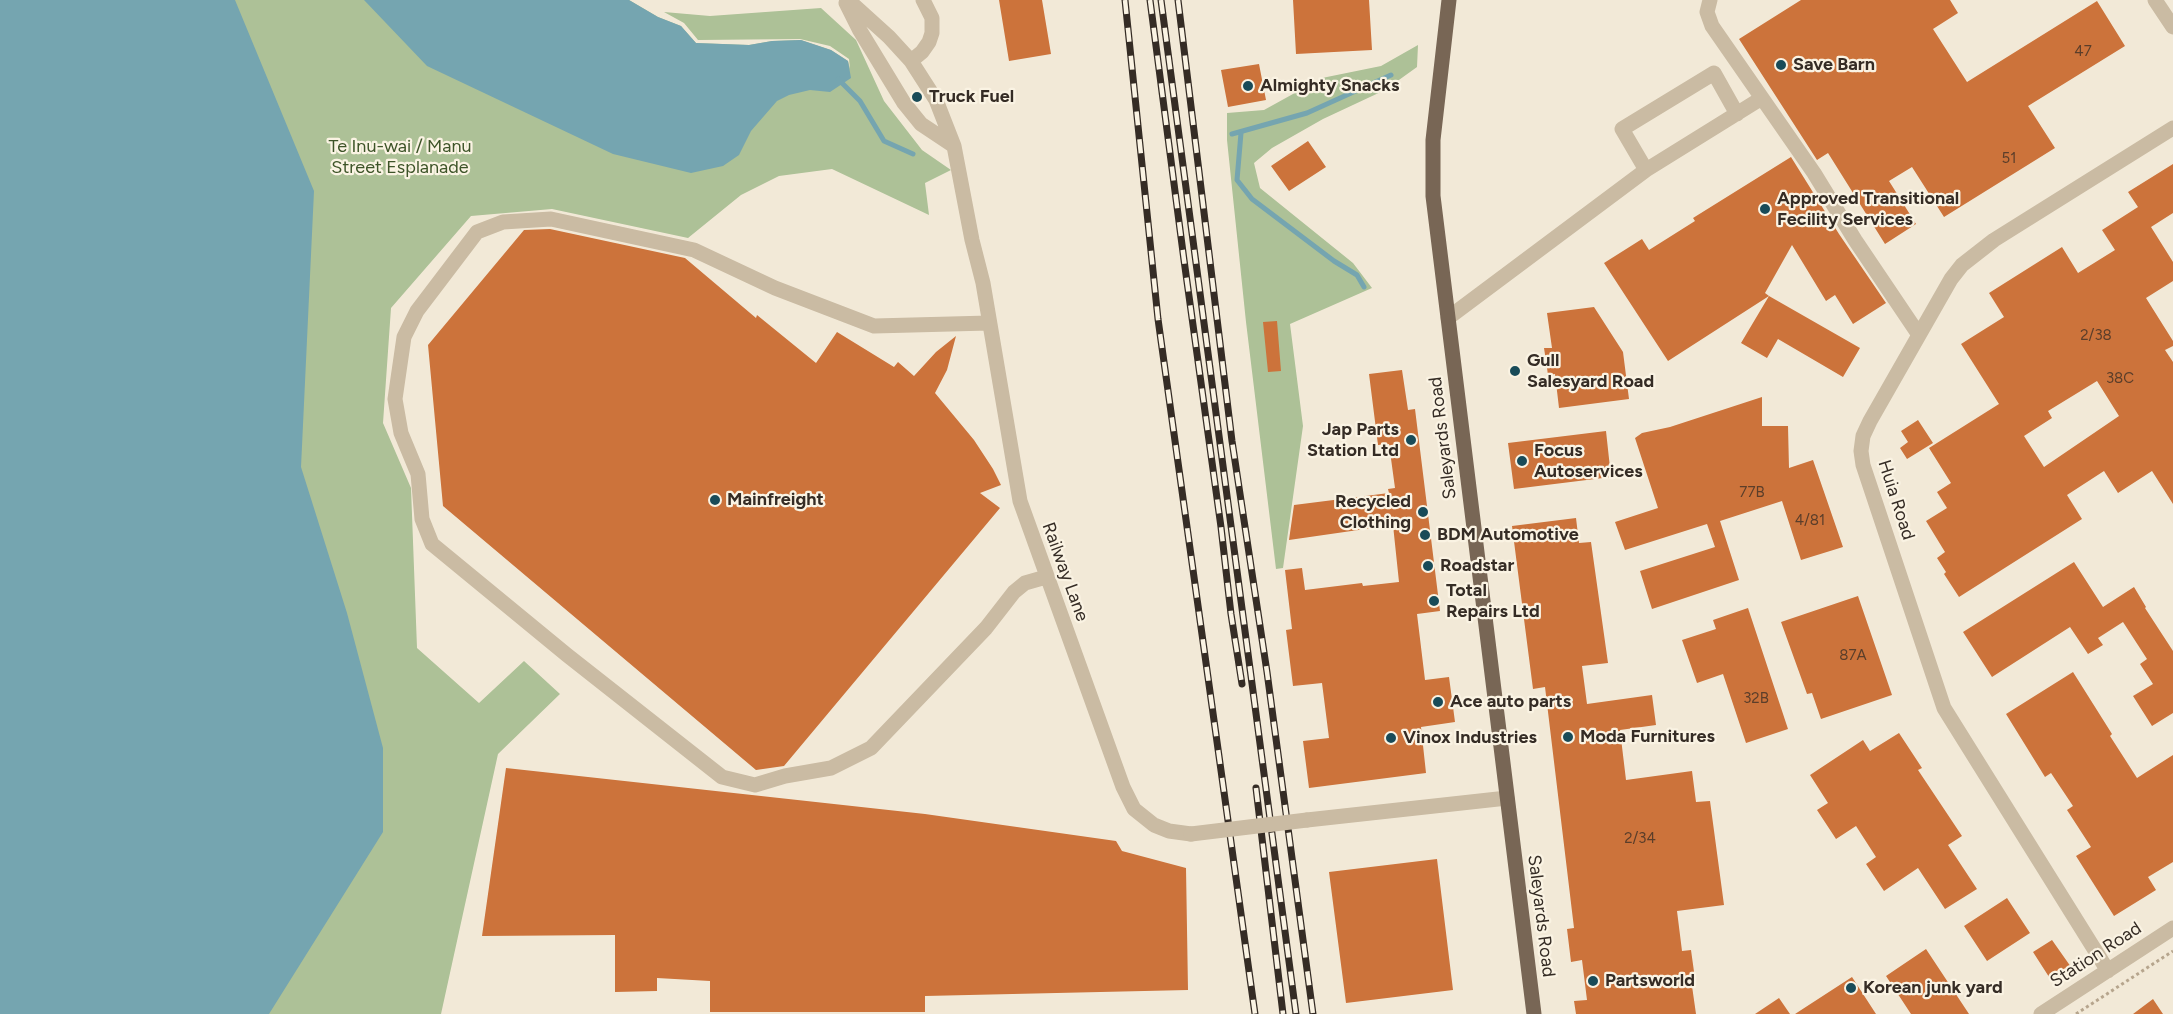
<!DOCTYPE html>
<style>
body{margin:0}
canvas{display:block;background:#f2e9d7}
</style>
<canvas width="2173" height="1014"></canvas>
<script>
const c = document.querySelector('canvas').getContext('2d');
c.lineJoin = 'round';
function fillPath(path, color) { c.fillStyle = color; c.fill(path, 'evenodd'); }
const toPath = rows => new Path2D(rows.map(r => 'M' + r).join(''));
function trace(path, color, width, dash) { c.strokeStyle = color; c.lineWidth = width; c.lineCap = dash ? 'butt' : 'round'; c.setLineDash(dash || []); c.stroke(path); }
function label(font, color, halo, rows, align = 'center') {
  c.font = font + ' Figtree,sans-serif'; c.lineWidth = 4.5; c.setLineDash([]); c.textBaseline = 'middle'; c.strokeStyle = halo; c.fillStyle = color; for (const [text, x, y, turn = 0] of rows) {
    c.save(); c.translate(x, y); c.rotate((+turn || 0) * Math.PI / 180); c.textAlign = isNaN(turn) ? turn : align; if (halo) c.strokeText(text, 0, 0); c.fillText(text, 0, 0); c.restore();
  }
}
fillPath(toPath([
 [0,0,629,0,658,17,681,26,696,43,749,45,772,41,801,40,831,50,848,61,850,69,849,59,830,46,800,39,698,40,684,23,664,12,710,16,821,8,856,40,884,101,922,150,951,170,925,183,929,215,832,169,779,176,741,195,688,238,552,209,471,216,391,308,383,423,411,488,417,648,479,703,524,661,560,694,498,754,441,1014,0,1014],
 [1418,45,1417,67,1385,90,1323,119,1272,148,1254,163,1260,188,1353,263,1372,288,1290,324,1303,426,1283,568,1276,569,1246,322,1227,140,1227,113,1264,110,1322,78,1381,66]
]), '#adc197');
fillPath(toPath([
 [0,0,235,0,314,191,301,467,347,613,383,748,383,832,269,1014,0,1014],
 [364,0,629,0,658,17,681,26,696,43,749,45,772,41,801,40,831,50,848,61,851,78,830,92,810,90,789,95,777,101,751,131,739,155,723,166,691,173,613,154,427,66]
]), '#75a5b0');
trace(toPath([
 [838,79,860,101,884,141,913,154],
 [1241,133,1237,180,1252,199,1334,261,1357,275,1364,287],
 [1232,134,1307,113,1391,75]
]), '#75a5b0', 5);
fillPath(toPath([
 [999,0,1042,0,1051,54,1009,61],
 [1293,0,1369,0,1372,50,1296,54],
 [1801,0,1950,0,1958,13,1933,29,1967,82,2097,1,2125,46,2028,106,2055,148,1944,217,1912,167,1889,181,1916,224,1885,244,1828,153,1817,160,1739,39],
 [1259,64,1266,100,1228,107,1221,70],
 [1308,141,1326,167,1289,191,1271,166],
 [1791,157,1839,234,1886,303,1853,324,1835,295,1826,301,1792,245,1765,293,1769,296,1668,361,1604,263,1642,239,1649,250,1695,221,1693,218],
 [2173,164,2173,213,2151,227,2173,262,2173,281,2146,298,2173,341,2173,346,2165,350,2173,362,2173,504,2152,471,2118,493,2104,471,2067,495,2082,519,1959,597,1944,574,1946,572,1937,558,1945,552,1926,521,1947,508,1937,492,1951,483,1929,448,1999,404,1961,344,2004,317,1989,293,2062,247,2078,273,2115,250,2102,230,2138,207,2128,192],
 [2097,381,2119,416,2044,467,2024,436,2052,418,2048,411],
 [550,229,685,258,756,318,757,315,816,363,837,332,894,367,898,362,914,376,936,352,956,336,947,370,935,393,974,440,993,469,1001,485,980,493,1000,508,784,766,756,770,443,506,428,345,524,230],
 [1769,296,1860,348,1843,377,1778,339,1767,358,1741,343],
 [1594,307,1623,352,1629,399,1559,408,1555,374,1548,375,1546,361,1544,348,1552,348,1547,313],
 [1277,321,1281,371,1268,372,1263,322],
 [1402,370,1408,410,1415,409,1440,611,1417,614,1425,680,1449,677,1455,722,1421,727,1426,773,1309,788,1303,741,1329,738,1322,683,1293,686,1286,630,1292,629,1285,570,1302,568,1305,590,1362,583,1363,586,1399,582,1393,525,1289,540,1294,505,1389,493,1388,489,1395,488,1389,444,1378,445,1369,374],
 [1762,397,1762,426,1788,426,1789,468,1813,460,1843,547,1801,560,1782,501,1720,521,1739,580,1652,609,1640,571,1715,547,1707,524,1625,550,1615,522,1658,508,1635,438,1642,433,1670,427],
 [1918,420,1933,443,1907,459,1900,448,1908,442,1901,431],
 [1606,431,1611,477,1514,489,1508,443],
 [1576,518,1579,543,1591,542,1608,663,1582,666,1587,704,1652,695,1656,725,1620,730,1626,780,1692,771,1696,802,1710,801,1724,905,1677,911,1682,951,1691,950,1696,986,1692,986,1696,1014,1576,1014,1574,1001,1587,1000,1582,960,1571,962,1567,929,1574,928,1545,687,1533,689,1512,526],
 [2074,562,2103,607,2134,587,2146,607,2145,608,2173,651,2173,713,2152,726,2133,696,2153,684,2140,664,2147,659,2123,622,2098,638,2103,645,2088,654,2070,627,1992,677,1963,632],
 [1858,596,1892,695,1821,719,1812,693,1807,694,1781,622],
 [1748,608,1788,729,1746,743,1723,674,1697,683,1682,640,1716,629,1713,620],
 [2073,672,2112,734,2110,736,2137,778,2173,755,2173,862,2148,877,2156,890,2114,916,2076,856,2091,847,2067,810,2073,806,2051,773,2045,777,2006,714],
 [1899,733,1922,768,1918,770,1962,836,1948,845,1977,889,1945,909,1918,868,1884,891,1866,864,1876,857,1856,826,1836,839,1817,810,1828,803,1810,775,1863,740,1870,751],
 [506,768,925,814,1116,841,1122,851,1186,868,1188,990,925,996,925,1012,710,1012,710,981,657,978,657,991,615,992,615,935,482,936],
 [1437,859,1453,990,1346,1003,1329,872],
 [2007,898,2030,933,1987,961,1964,926],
 [2052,940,2071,967,2051,980,2033,952],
 [1926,949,1969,1014,1911,1014,1886,976],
 [1852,977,1876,1014,1795,1014],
 [1779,998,1790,1014,1755,1014],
 [2153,999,2163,1014,2133,1014]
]), '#cc733b');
trace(toPath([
 [2076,1014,2173,951]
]), '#b6a58d', 3, [3, 3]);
trace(toPath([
 [848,0,889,37,911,61,936,100,954,146,972,240,983,283,1020,501,1123,787,1134,809,1154,825,1169,831,1191,834],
 [1710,0,1707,12,1712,26,1814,173,1855,240,1919,335],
 [2155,0,2173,27],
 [846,3,859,29,904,103,921,124,954,146],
 [911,61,922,52,929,42,932,33,932,18,923,0],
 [1646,170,1622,129,1714,73,1737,114],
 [1448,318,1646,170,1762,98],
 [989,323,874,326,775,288,694,250,551,219,503,222,477,232,417,311,404,337,395,399,401,433,418,474,422,519,432,544,567,655,722,777,755,785,785,776,831,768,871,748,986,628,1014,592,1025,583,1046,577],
 [1307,820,1507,798],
 [2108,971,1944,708,1863,465,1861,451,1863,436,1870,421,1951,279,1962,265,1994,240,2173,128],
 [2041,1014,2173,928]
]), '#cabba3', 15);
trace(toPath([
 [1449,0,1433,140,1433,196,1534,1014]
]), '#786655', 15);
const rail = toPath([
 [1125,0,1158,319,1255,1014],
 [1150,0,1184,260,1221,527,1231,614,1242,684],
 [1161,0,1296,1014],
 [1178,0,1232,441,1267,672,1313,1014],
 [1256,788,1283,1014]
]);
trace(rail, '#352c25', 7);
trace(rail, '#faf3e3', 4.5, [14]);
trace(toPath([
 [1191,834,1307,820]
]), '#cabba3', 15);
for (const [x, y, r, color] of [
 [1781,65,6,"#194b58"],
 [1248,86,6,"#194b58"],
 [917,97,6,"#194b58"],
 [1765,209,6,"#194b58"],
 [1515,371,6,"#194b58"],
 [1411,440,6,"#194b58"],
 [1522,461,6,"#194b58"],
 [715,500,6,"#194b58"],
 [1423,512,6,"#194b58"],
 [1425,535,6,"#194b58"],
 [1428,566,6,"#194b58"],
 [1434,601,6,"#194b58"],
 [1438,702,6,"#194b58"],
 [1568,737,6,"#194b58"],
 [1391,738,6,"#194b58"],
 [1593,981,6,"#194b58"],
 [1851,988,6,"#194b58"]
]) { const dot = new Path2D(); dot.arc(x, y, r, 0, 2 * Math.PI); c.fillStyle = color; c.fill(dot); trace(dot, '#faf3e3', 2); }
label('15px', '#5b3e2a', null, [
 ["47",2083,52],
 ["51",2009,159],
 ["2/38",2096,336],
 ["38C",2120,379],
 ["77B",1752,493],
 ["4/81",1810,521],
 ["87A",1853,656],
 ["32B",1756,699],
 ["2/34",1640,839]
]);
label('bold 18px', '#352c25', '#faf3e3', [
 ["Save Barn",1793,65],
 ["Almighty Snacks",1260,86],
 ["Truck Fuel",929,97],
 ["Approved Transitional",1777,199],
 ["Fecility Services",1777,220],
 ["Gull",1527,361],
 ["Salesyard Road",1527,382],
 ["Jap Parts",1399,430,"right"],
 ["Station Ltd",1399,451,"right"],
 ["Focus",1534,451],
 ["Autoservices",1534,472],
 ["Mainfreight",727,500],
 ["Recycled",1411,502,"right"],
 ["Clothing",1411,523,"right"],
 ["BDM Automotive",1437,535],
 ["Roadstar",1440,566],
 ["Total",1446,591],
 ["Repairs Ltd",1446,612],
 ["Ace auto parts",1450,702],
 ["Moda Furnitures",1580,737],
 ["Vinox Industries",1403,738],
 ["Partsworld",1605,981],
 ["Korean junk yard",1863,988]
], 'left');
label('18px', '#3d5428', '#faf3e3', [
 ["Te Inu-wai / Manu",400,147],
 ["Street Esplanade",400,168]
]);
label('18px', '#352c25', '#faf3e3', [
 ["Saleyards Road",1443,438,-97],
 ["Huia Road",1896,500,72],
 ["Railway Lane",1065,572,70],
 ["Saleyards Road",1541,916,83],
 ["Station Road",2096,955,-33]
]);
</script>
